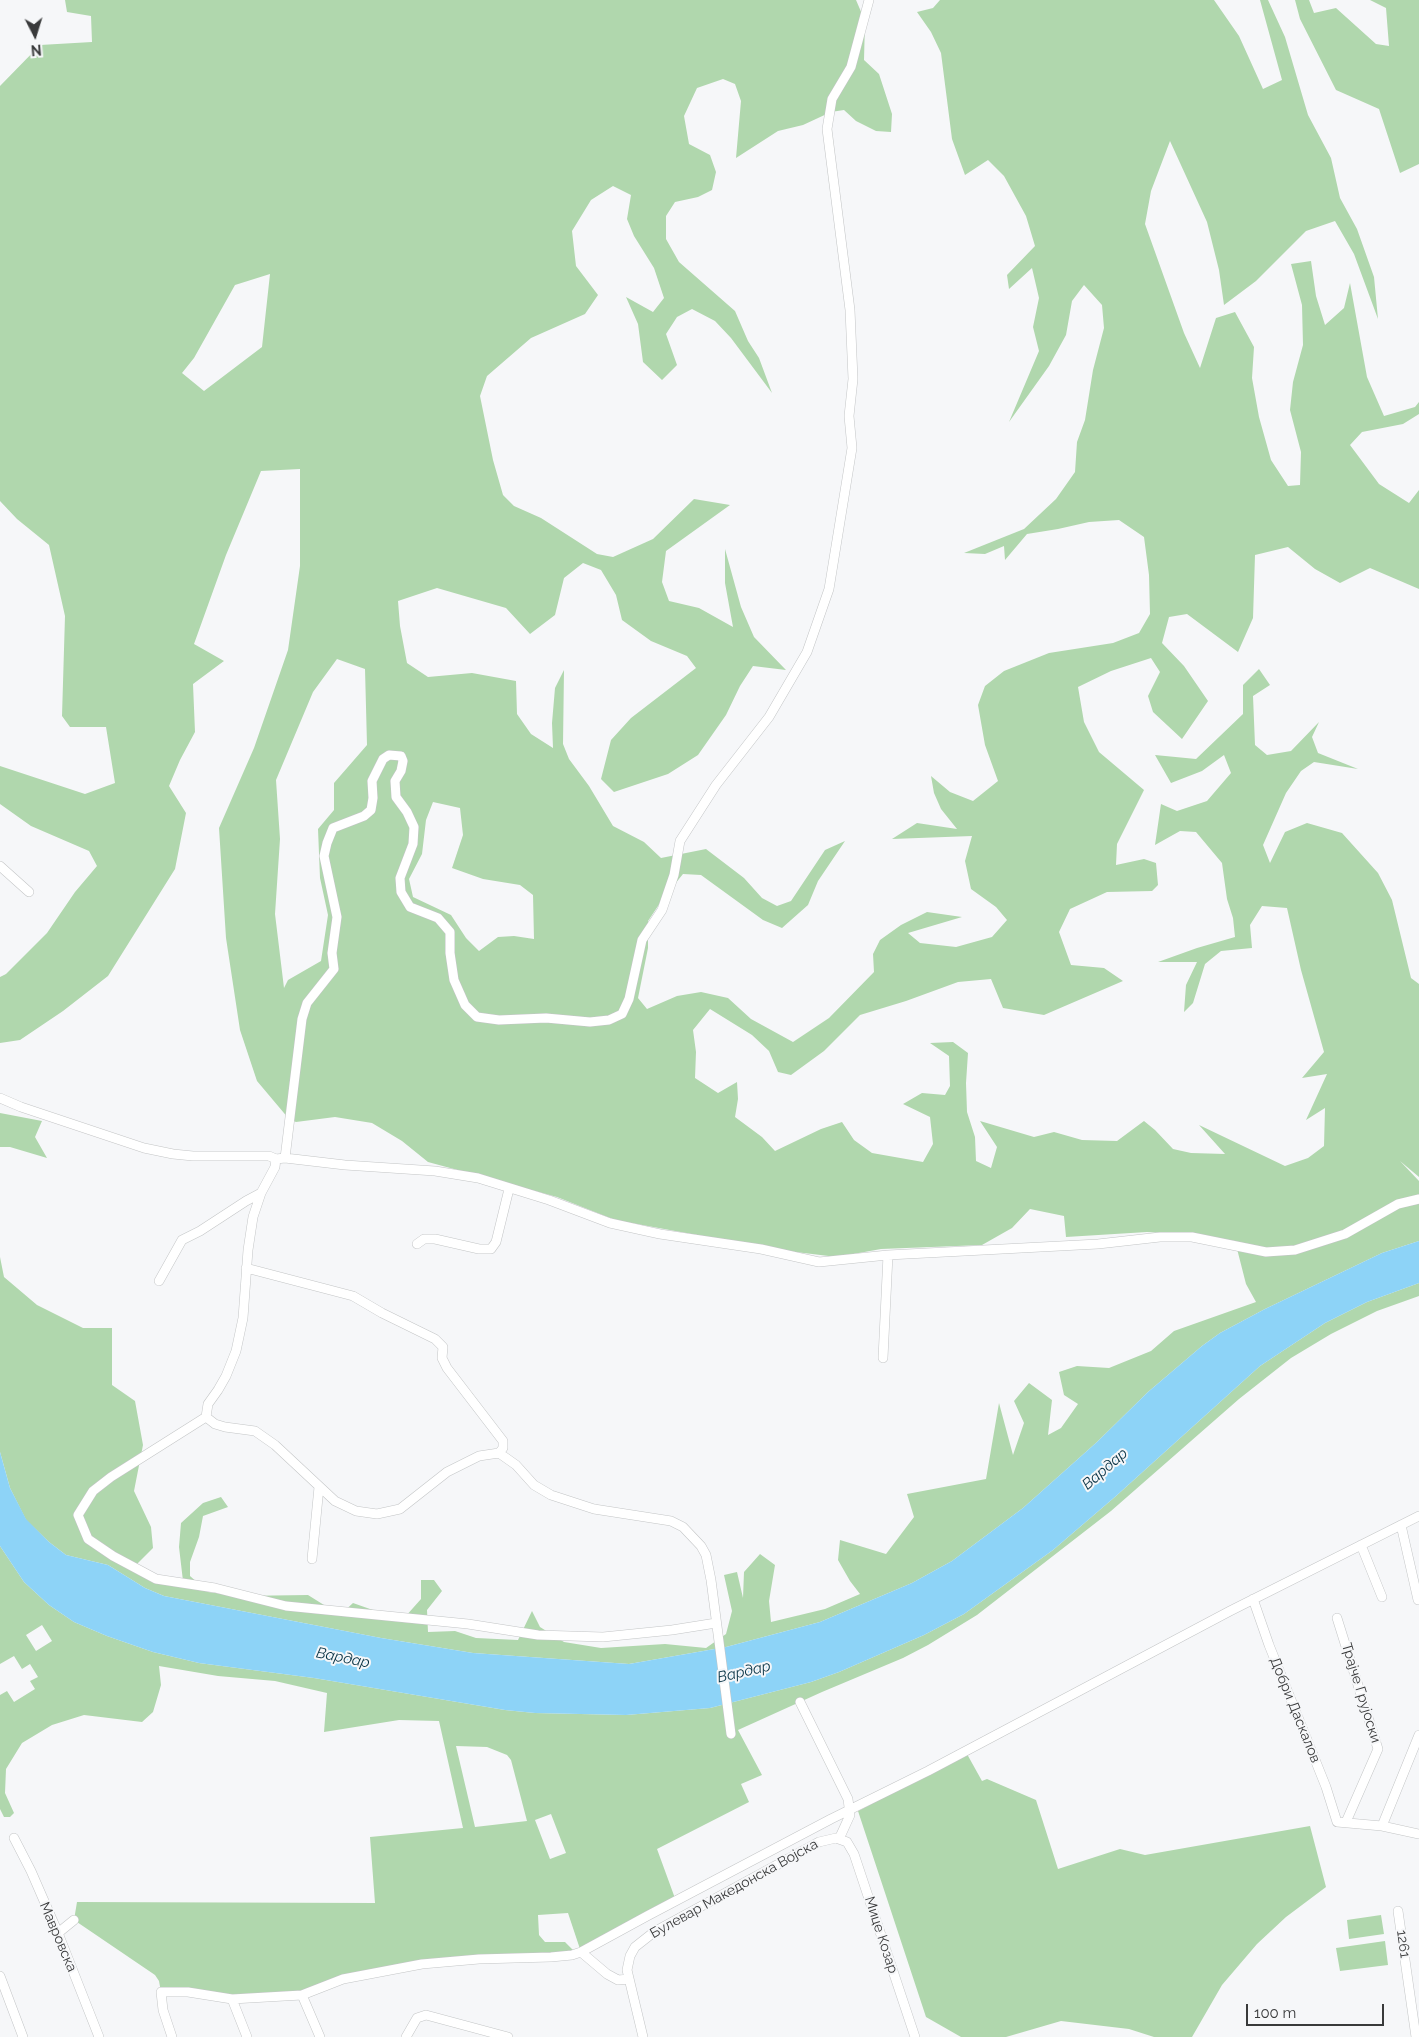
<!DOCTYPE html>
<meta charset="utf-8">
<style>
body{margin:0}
#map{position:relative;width:1419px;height:2037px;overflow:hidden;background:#f6f7f9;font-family:Raleway,sans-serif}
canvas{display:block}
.north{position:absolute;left:10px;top:10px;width:50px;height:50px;-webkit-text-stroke:4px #f6f7f9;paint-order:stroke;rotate:175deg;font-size:14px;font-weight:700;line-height:20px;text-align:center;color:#393a3b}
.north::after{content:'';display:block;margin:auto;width:18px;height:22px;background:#393a3b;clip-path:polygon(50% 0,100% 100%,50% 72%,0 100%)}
.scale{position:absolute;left:1246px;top:2004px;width:138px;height:22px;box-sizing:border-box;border:2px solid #393a3b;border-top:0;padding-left:6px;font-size:15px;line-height:18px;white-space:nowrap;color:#393a3b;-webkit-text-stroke:4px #f6f7f9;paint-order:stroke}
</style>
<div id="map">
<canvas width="1419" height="2037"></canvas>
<div class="north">N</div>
<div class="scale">100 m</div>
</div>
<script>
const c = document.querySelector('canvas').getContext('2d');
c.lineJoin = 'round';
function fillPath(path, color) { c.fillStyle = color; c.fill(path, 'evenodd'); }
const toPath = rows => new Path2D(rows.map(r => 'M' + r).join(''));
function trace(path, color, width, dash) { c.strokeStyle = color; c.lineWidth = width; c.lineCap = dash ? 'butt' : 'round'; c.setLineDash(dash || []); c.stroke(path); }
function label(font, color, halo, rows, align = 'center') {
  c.font = font + ' Raleway,sans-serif'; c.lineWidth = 4; c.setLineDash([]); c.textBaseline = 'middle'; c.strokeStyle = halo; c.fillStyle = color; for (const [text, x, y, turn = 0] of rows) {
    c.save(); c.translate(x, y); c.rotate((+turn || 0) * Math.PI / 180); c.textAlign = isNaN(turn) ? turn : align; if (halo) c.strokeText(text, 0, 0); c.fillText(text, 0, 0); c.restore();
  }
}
fillPath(toPath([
 [65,0,856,0,865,21,864,60,879,74,892,114,891,132,876,131,856,121,844,110,831,112,803,125,778,131,736,158,741,101,735,84,723,79,697,88,684,116,689,144,710,155,716,172,712,190,698,197,675,202,666,216,666,239,679,262,735,311,748,341,759,358,772,393,731,338,715,321,692,309,677,317,666,334,677,365,662,380,643,362,638,324,626,297,653,312,664,298,654,268,634,236,627,219,631,195,613,186,591,200,572,231,576,266,598,295,585,314,531,338,487,376,480,396,493,460,503,495,514,506,541,518,597,554,613,557,653,539,694,499,730,505,666,551,662,582,669,601,699,608,733,627,725,583,725,549,741,607,754,637,786,670,753,666,740,686,726,715,698,755,668,774,614,792,601,779,611,740,631,718,696,668,687,656,651,641,622,620,616,595,601,570,583,563,564,578,555,615,530,634,506,608,437,588,398,601,400,626,407,663,428,677,472,673,516,681,517,714,531,734,553,748,552,723,555,688,564,670,563,744,569,759,589,786,613,826,644,842,661,858,706,849,744,878,762,898,777,906,791,901,825,850,845,841,818,881,808,905,782,928,763,920,701,875,683,874,662,900,648,921,648,948,638,998,647,1009,677,996,701,992,728,998,751,1019,793,1042,829,1018,874,972,873,954,880,940,901,925,927,912,962,917,908,933,920,943,956,947,992,937,1007,920,996,907,971,889,965,861,972,836,892,839,917,823,957,829,941,809,934,793,931,776,950,792,973,801,998,781,985,745,978,705,985,686,1004,671,1049,653,1113,643,1139,633,1150,614,1149,575,1144,537,1119,520,1089,522,1058,529,1027,534,1005,560,1004,546,985,554,964,553,1024,529,1056,499,1075,472,1077,442,1085,420,1093,370,1104,328,1102,305,1084,285,1072,301,1066,335,1049,366,1009,422,1039,351,1033,327,1039,298,1032,268,1009,289,1007,275,1035,246,1026,216,1004,176,988,160,965,175,952,139,941,53,931,32,917,12,933,8,940,0,1214,0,1239,36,1263,89,1282,80,1260,0,1268,0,1285,37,1308,115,1331,158,1340,198,1357,229,1374,277,1378,319,1354,254,1335,221,1306,231,1256,281,1224,305,1219,270,1207,222,1170,141,1151,191,1145,224,1184,333,1200,368,1216,318,1235,312,1254,347,1252,378,1259,417,1271,460,1288,486,1300,485,1301,452,1290,410,1293,382,1303,345,1302,305,1291,264,1311,261,1316,296,1325,325,1344,308,1350,283,1367,377,1384,416,1415,407,1419,402,1419,414,1403,424,1362,432,1350,445,1379,484,1409,503,1419,490,1419,589,1370,568,1340,583,1315,569,1288,547,1255,555,1253,618,1238,652,1187,614,1169,617,1162,643,1184,666,1208,701,1182,739,1153,712,1148,696,1160,672,1151,658,1111,671,1078,687,1084,722,1099,752,1144,790,1117,844,1116,865,1144,859,1156,863,1158,885,1152,891,1107,892,1070,909,1059,932,1071,965,1104,968,1123,981,1044,1015,1003,1008,991,979,958,982,906,1001,860,1015,824,1051,791,1075,778,1072,769,1051,752,1035,710,1009,693,1030,696,1052,695,1078,718,1093,737,1082,738,1099,735,1117,762,1137,775,1151,821,1129,842,1122,854,1140,872,1153,923,1162,933,1144,930,1117,903,1104,922,1093,945,1095,950,1086,949,1056,930,1043,953,1042,968,1053,966,1083,967,1112,975,1137,976,1161,991,1168,997,1147,980,1121,1034,1137,1054,1132,1082,1140,1117,1141,1144,1121,1155,1130,1173,1149,1191,1153,1225,1154,1199,1125,1285,1166,1308,1158,1324,1146,1325,1108,1306,1120,1327,1074,1302,1078,1324,1052,1301,970,1287,908,1262,906,1250,925,1252,948,1221,951,1205,964,1193,1003,1184,1012,1186,985,1197,962,1158,962,1197,948,1235,937,1233,918,1227,899,1222,863,1196,832,1180,831,1155,845,1161,804,1177,811,1207,801,1231,773,1224,755,1202,771,1171,783,1155,755,1196,759,1243,714,1243,685,1259,669,1270,685,1253,696,1255,745,1267,755,1291,751,1319,722,1312,737,1318,753,1358,769,1314,762,1301,771,1286,793,1263,845,1270,863,1285,832,1307,823,1342,833,1378,873,1392,900,1411,978,1419,984,1419,1177,1400,1161,1419,1181,1419,1241,1382,1253,1265,1309,1220,1333,1202,1346,1148,1392,1097,1442,1023,1508,952,1561,912,1583,820,1622,726,1647,629,1664,473,1653,381,1638,164,1596,145,1588,108,1565,66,1555,49,1542,26,1520,10,1488,0,1452,0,1257,4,1277,37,1305,83,1328,112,1328,112,1385,135,1401,143,1445,134,1491,151,1527,153,1548,137,1564,165,1579,183,1581,179,1547,181,1523,203,1503,221,1497,228,1507,203,1516,199,1537,190,1562,190,1576,208,1592,239,1596,308,1595,340,1615,353,1603,387,1615,405,1617,421,1599,421,1580,434,1580,442,1591,427,1610,428,1632,455,1631,476,1638,518,1640,532,1611,540,1627,564,1642,601,1648,665,1644,706,1648,726,1634,732,1611,724,1575,737,1572,743,1598,744,1572,760,1554,775,1565,769,1601,771,1622,825,1609,860,1594,850,1581,838,1560,840,1540,886,1554,914,1517,907,1494,986,1479,999,1403,1013,1455,1024,1423,1014,1401,1029,1383,1052,1400,1048,1435,1061,1428,1078,1404,1064,1395,1059,1372,1077,1366,1109,1368,1151,1351,1174,1331,1256,1302,1246,1284,1235,1241,1183,1234,1147,1232,1066,1237,1064,1216,1030,1209,1012,1228,982,1245,881,1249,837,1257,779,1250,615,1220,557,1197,428,1162,402,1141,372,1123,335,1117,296,1122,289,1119,257,1081,240,1030,226,938,219,828,254,748,288,650,300,566,300,469,261,471,226,555,194,644,224,661,193,684,195,732,180,760,169,786,186,813,175,869,108,976,63,1011,20,1040,0,1043,0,977,6,974,47,933,75,892,97,866,89,851,31,826,0,804,0,766,85,794,115,783,106,727,70,727,62,716,65,616,49,545,17,519,0,501,0,86,40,45,92,42,91,16,67,12],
 [270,274,262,347,204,391,182,373,194,358,235,285],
 [337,659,365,669,367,745,334,783,334,810,318,829,320,878,328,915,321,961,288,980,284,988,275,914,280,839,276,780,313,692],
 [433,802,460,808,463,835,452,868,483,879,520,885,533,895,534,939,514,936,498,937,479,951,466,938,451,915,413,897,409,879,422,854,426,820],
 [1295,0,1309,0,1314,13,1336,8,1376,44,1389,46,1386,8,1370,0,1419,0,1419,164,1400,173,1379,109,1336,90,1300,19],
 [0,1113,42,1121,35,1137,47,1158,10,1147,0,1147],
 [1419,1283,1419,1296,1377,1311,1331,1334,1291,1358,1239,1399,1111,1511,977,1615,928,1645,903,1658,822,1692,738,1730,762,1775,741,1784,749,1802,657,1849,676,1901,581,1952,568,1913,538,1915,539,1935,545,1942,565,1942,577,1954,379,1972,302,1995,232,1999,161,1992,159,1981,155,1975,74,1920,77,1902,375,1903,370,1837,463,1828,439,1721,399,1720,324,1732,327,1693,275,1681,218,1676,159,1666,161,1685,153,1712,142,1722,84,1715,52,1725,22,1743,6,1769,5,1793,14,1813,10,1817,4,1817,0,1809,0,1695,7,1691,14,1702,35,1689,30,1681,38,1677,30,1664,22,1669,14,1656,0,1664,0,1546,24,1582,49,1605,74,1622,107,1636,153,1652,199,1663,314,1678,505,1710,535,1713,626,1715,710,1708,811,1682,839,1672,924,1635,964,1614,1053,1550,1116,1496,1260,1366,1325,1323,1367,1302],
 [42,1625,52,1641,36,1651,26,1635],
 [456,1746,487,1747,507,1755,511,1760,527,1821,475,1827],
 [551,1814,566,1853,550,1859,535,1820],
 [967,1754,982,1781,987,1779,1036,1800,1058,1869,1120,1849,1145,1855,1310,1826,1326,1887,1286,1917,1257,1944,1222,1985,1192,2037,1154,2037,1129,2029,1061,2021,1006,2037,961,2037,926,2017,858,1811],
 [1381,1915,1384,1934,1349,1939,1347,1920],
 [1385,1941,1388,1965,1340,1971,1336,1948]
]), '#b0d7ad');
fillPath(toPath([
 [1419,1241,1419,1283,1367,1302,1325,1323,1260,1366,1116,1496,1053,1550,964,1614,924,1635,839,1672,811,1682,710,1708,626,1715,535,1713,505,1710,314,1678,199,1663,153,1652,107,1636,74,1622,49,1605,24,1582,0,1546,0,1452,10,1488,26,1519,49,1542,66,1555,108,1565,145,1588,164,1596,381,1638,473,1653,629,1664,726,1647,820,1622,912,1583,952,1561,1023,1508,1097,1442,1148,1392,1202,1346,1220,1333,1265,1309,1382,1253]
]), '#8dd3f7');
const street = toPath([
 [0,866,29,892],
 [0,1098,21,1107,144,1148,173,1154,193,1156,269,1156,276,1159,285,1158,345,1165,435,1171,478,1178,549,1200,610,1223,660,1234,761,1249,819,1262,888,1255,1098,1244,1160,1237,1192,1237,1266,1252,1295,1250,1345,1234,1398,1204,1419,1199],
 [285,1158,302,1019,307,1003,334,969,332,953,337,917,324,856,327,843,333,828,364,816,371,810,373,798,372,781,383,759,389,755,401,756,403,761,401,771,395,781,396,797,407,812,414,827,413,844,400,878,401,892,410,907,438,918,450,932,450,953,454,980,465,1005,477,1017,499,1020,546,1018,590,1022,609,1020,622,1014,629,999,642,940,662,910,674,875,680,841,716,785,769,717,807,652,829,589,852,448,849,416,853,379,850,310,827,129,832,99,851,67,869,0],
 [276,1159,275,1167,261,1193,253,1217,248,1250,243,1318,236,1351,226,1376,218,1390,208,1404,206,1417,215,1424,225,1427,255,1431,275,1445,335,1501,356,1511,377,1514,400,1509,447,1472,479,1456,499,1453,516,1465,534,1485,551,1495,594,1509,671,1521,683,1527,701,1546,706,1555,711,1580,731,1734],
 [417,1244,424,1239,435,1239,479,1249,491,1249,496,1242,509,1189],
 [246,1268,353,1296,382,1313,435,1339,443,1347,442,1358,447,1368,503,1441,503,1448,499,1453],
 [159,1281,182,1240,200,1231,246,1201,261,1193],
 [883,1358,888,1255],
 [206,1417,111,1477,93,1491,78,1515,88,1539,113,1556,156,1579,215,1588,286,1606,468,1624,538,1635,603,1637,672,1630,716,1623],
 [1401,1525,1418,1600],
 [1361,1545,1382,1597],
 [312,1559,319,1487],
 [1253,1599,1269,1645,1326,1787,1337,1822,1382,1826,1419,1834],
 [1337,1618,1378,1749,1346,1822],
 [800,1702,848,1799,850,1815,839,1839],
 [1382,1826,1419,1735],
 [14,1838,31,1871,58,1933,99,2037],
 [1398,1911,1416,2037],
 [58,1933,74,1920],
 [581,1952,607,1974,618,1980,629,1979],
 [0,1976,23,2037],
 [302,1995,320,2037],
 [232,1999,247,2037],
 [172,2037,163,2010,161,1992,188,1992,232,1999,302,1995,343,1979,422,1964,479,1959,551,1957,572,1955,581,1952,647,1916,831,1819,928,1771,1230,1611,1419,1516],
 [406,2037,417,2018,426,2015,508,2037],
 [643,2037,627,1970,630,1956,635,1947,654,1932,819,1842,836,1838,847,1842,854,1854,915,2037]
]);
trace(street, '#c3c5c6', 10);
trace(street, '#fff', 9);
label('14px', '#393a3b', '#f6f7f9', [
 ["Трајче Грујоски",1361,1693,73],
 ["Добри Даскалов",1295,1710,68],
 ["Булевар Македонска Војска",734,1889,-29],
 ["Мице Козар",881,1935,72],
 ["Мавровска",58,1937,67],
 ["1261",1403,1944,82]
]);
label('italic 15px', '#073244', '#f6f7f9', [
 ["Вардар",1105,1469,-41],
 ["Вардар",343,1658,11],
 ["Вардар",744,1672,-13]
]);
</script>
